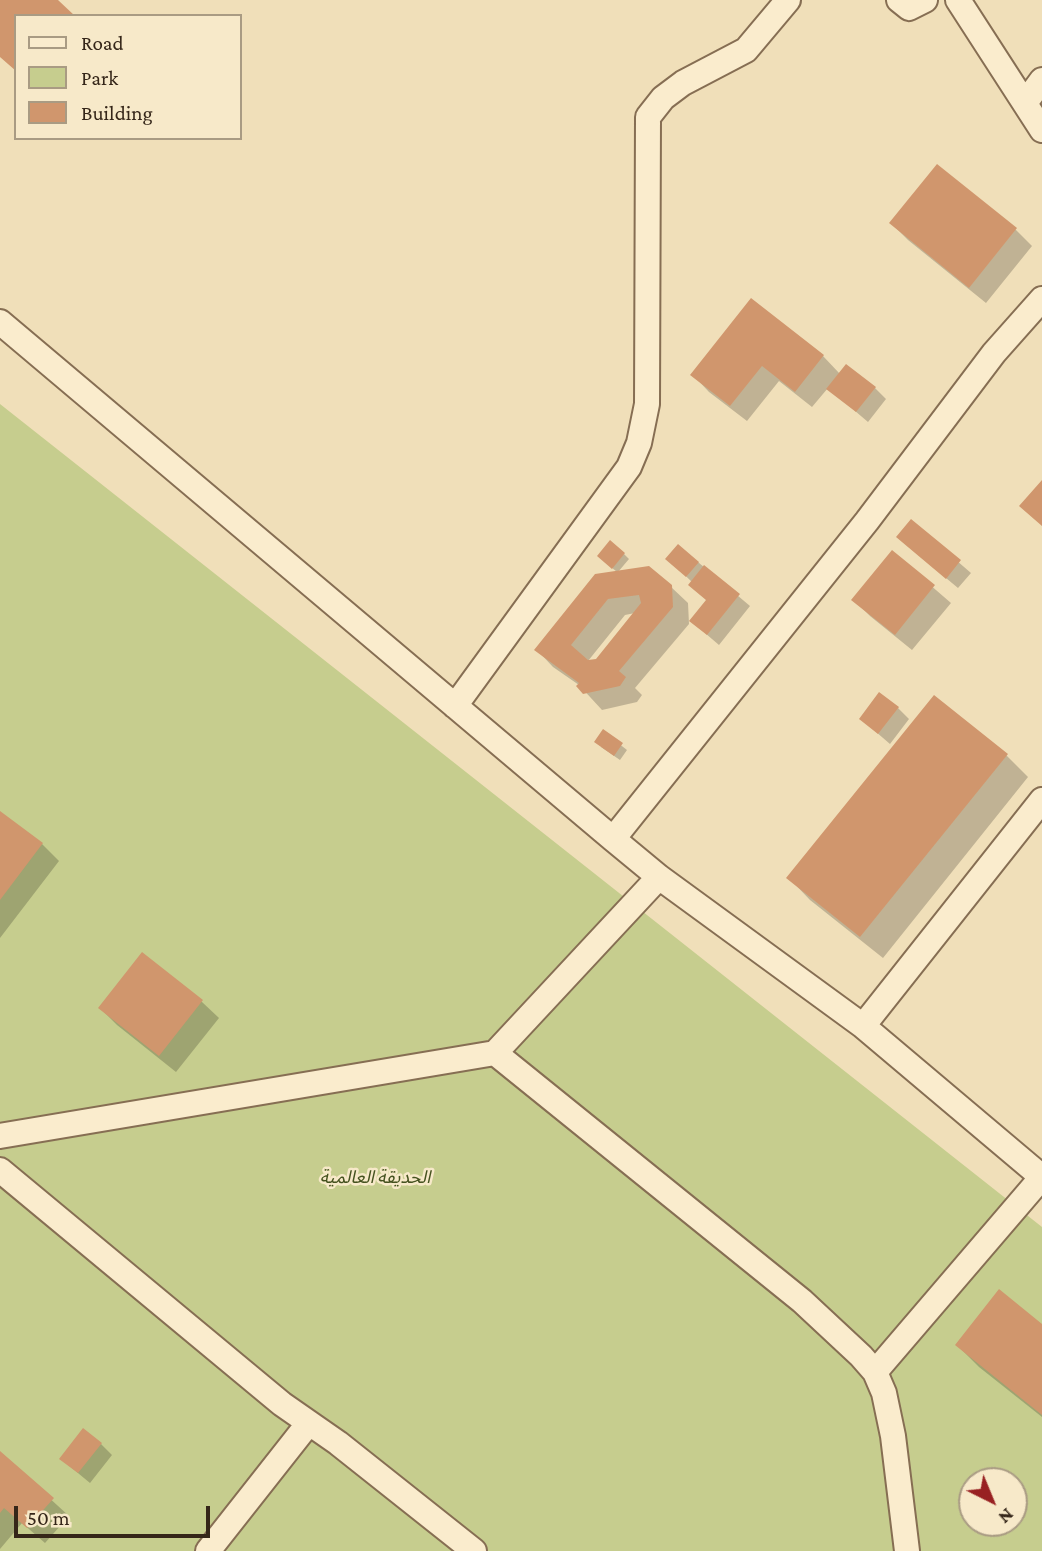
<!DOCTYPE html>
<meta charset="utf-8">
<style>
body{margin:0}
#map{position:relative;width:1042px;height:1551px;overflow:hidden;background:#f0dfb9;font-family:"Crimson Pro",serif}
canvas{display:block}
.legend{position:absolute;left:14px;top:14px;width:228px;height:126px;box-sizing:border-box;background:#f7e9c9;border:2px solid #a99b83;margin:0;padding:9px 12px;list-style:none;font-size:21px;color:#352619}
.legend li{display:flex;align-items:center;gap:14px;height:35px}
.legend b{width:35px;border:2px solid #a99b83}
.north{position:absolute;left:958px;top:1467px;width:70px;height:70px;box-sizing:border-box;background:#f7e9c9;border:2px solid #a99b83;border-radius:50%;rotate:137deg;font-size:19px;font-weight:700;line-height:28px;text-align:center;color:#352619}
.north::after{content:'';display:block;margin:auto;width:24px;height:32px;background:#982122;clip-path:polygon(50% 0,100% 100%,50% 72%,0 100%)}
.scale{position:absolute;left:14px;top:1506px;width:196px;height:32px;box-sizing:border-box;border:4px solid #352619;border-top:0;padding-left:9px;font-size:21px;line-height:24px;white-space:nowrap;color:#352619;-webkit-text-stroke:5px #f7e9c9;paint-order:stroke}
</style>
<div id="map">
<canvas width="1042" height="1551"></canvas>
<ul class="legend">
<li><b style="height:9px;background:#faeccd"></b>Road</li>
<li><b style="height:19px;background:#c6cd8e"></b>Park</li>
<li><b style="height:19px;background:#d0966d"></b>Building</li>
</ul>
<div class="north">N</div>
<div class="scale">50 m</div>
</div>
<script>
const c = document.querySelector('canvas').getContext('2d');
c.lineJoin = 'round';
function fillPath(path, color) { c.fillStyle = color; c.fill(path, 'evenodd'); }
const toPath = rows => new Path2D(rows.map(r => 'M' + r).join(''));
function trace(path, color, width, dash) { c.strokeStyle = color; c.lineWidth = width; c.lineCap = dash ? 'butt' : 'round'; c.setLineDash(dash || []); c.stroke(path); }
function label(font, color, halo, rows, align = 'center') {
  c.font = font + ' "Crimson Pro","Noto Sans Arabic",serif'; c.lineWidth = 5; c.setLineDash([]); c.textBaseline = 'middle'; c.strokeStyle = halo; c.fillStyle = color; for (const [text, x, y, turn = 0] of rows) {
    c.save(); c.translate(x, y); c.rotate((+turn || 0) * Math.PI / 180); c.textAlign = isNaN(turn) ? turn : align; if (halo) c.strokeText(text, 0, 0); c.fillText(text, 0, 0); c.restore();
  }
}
fillPath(toPath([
 [0,404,1042,1227,1042,1551,0,1551],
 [972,1481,1014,1481,1014,1523,972,1523]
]), '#c6cd8e');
fillPath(toPath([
 [937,166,1016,230,1032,246,986,303,908,240,891,223],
 [823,356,840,374,875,388,886,399,868,422,828,388,812,407,779,381,747,421,709,392,693,375],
 [912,522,971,573,958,588,910,548],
 [679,546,750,606,719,645,691,621,708,601,692,582,668,559],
 [892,552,951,603,912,650,870,616,854,600],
 [624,554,629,559,618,572,670,586,688,603,689,624,635,688,642,695,637,702,602,710,579,685,553,667,537,650,617,572,604,561],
 [635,613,597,661,588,661,625,615],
 [898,708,909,719,890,744,861,719],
 [604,732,627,750,620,760,601,747],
 [1006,755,1028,777,883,958,810,900,789,878],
 [0,813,42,844,59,861,0,938],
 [142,954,202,1002,219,1018,176,1072,117,1025,100,1008],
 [1042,1326,1042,1417,979,1367,957,1345],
 [101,1444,112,1455,90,1483,61,1459],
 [0,1453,69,1516,45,1543,22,1523,0,1549]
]), '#0003');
fillPath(toPath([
 [0,0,58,0,75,16,16,16,16,71,0,57],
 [937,164,1017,228,969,288,889,223],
 [751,298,824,355,795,392,762,366,730,406,690,375],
 [846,364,876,387,856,412,826,389],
 [1042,480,1042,526,1019,506],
 [911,519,961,560,946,579,896,537],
 [610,540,625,553,612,569,597,556],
 [678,544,699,562,686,577,665,559],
 [892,550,935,585,895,635,851,600],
 [704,565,740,594,707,635,689,621,706,600,688,585],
 [649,566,672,585,673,607,619,671,626,677,620,686,583,694,576,686,579,683,534,650,595,574],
 [639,595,641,603,596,659,588,660,571,645,608,599],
 [879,692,899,707,878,734,859,719],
 [934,695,1008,754,860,937,786,878],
 [603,729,623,743,614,756,594,742],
 [0,811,43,843,0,900],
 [142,952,203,1000,159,1056,98,1008],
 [999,1289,1042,1324,1042,1415,955,1345],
 [83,1428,102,1443,78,1473,59,1459],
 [0,1451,54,1498,27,1528,4,1508,0,1513]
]), '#d0966d');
const minor = toPath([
 [899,0,909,8,925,0],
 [958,0,1042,130],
 [1025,103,1042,80],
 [0,322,613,839,659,877,863,1026,1042,1177],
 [455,706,629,467,639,443,647,404,648,117,663,98,683,83,746,50,788,0],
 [613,839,867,521,994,353,1042,299],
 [863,1026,1042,800],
 [495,1053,659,877],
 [0,1136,495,1053,802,1301,861,1356,875,1372,884,1393,893,1436,907,1551],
 [0,1170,282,1404,338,1443,474,1551],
 [875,1372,1042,1177],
 [208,1551,308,1424]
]);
trace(minor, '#866e53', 28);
trace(minor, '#faeccd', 24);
label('italic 18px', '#45521f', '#f7e9c9', [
 ["الحديقة العالمية",375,1177]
]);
</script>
